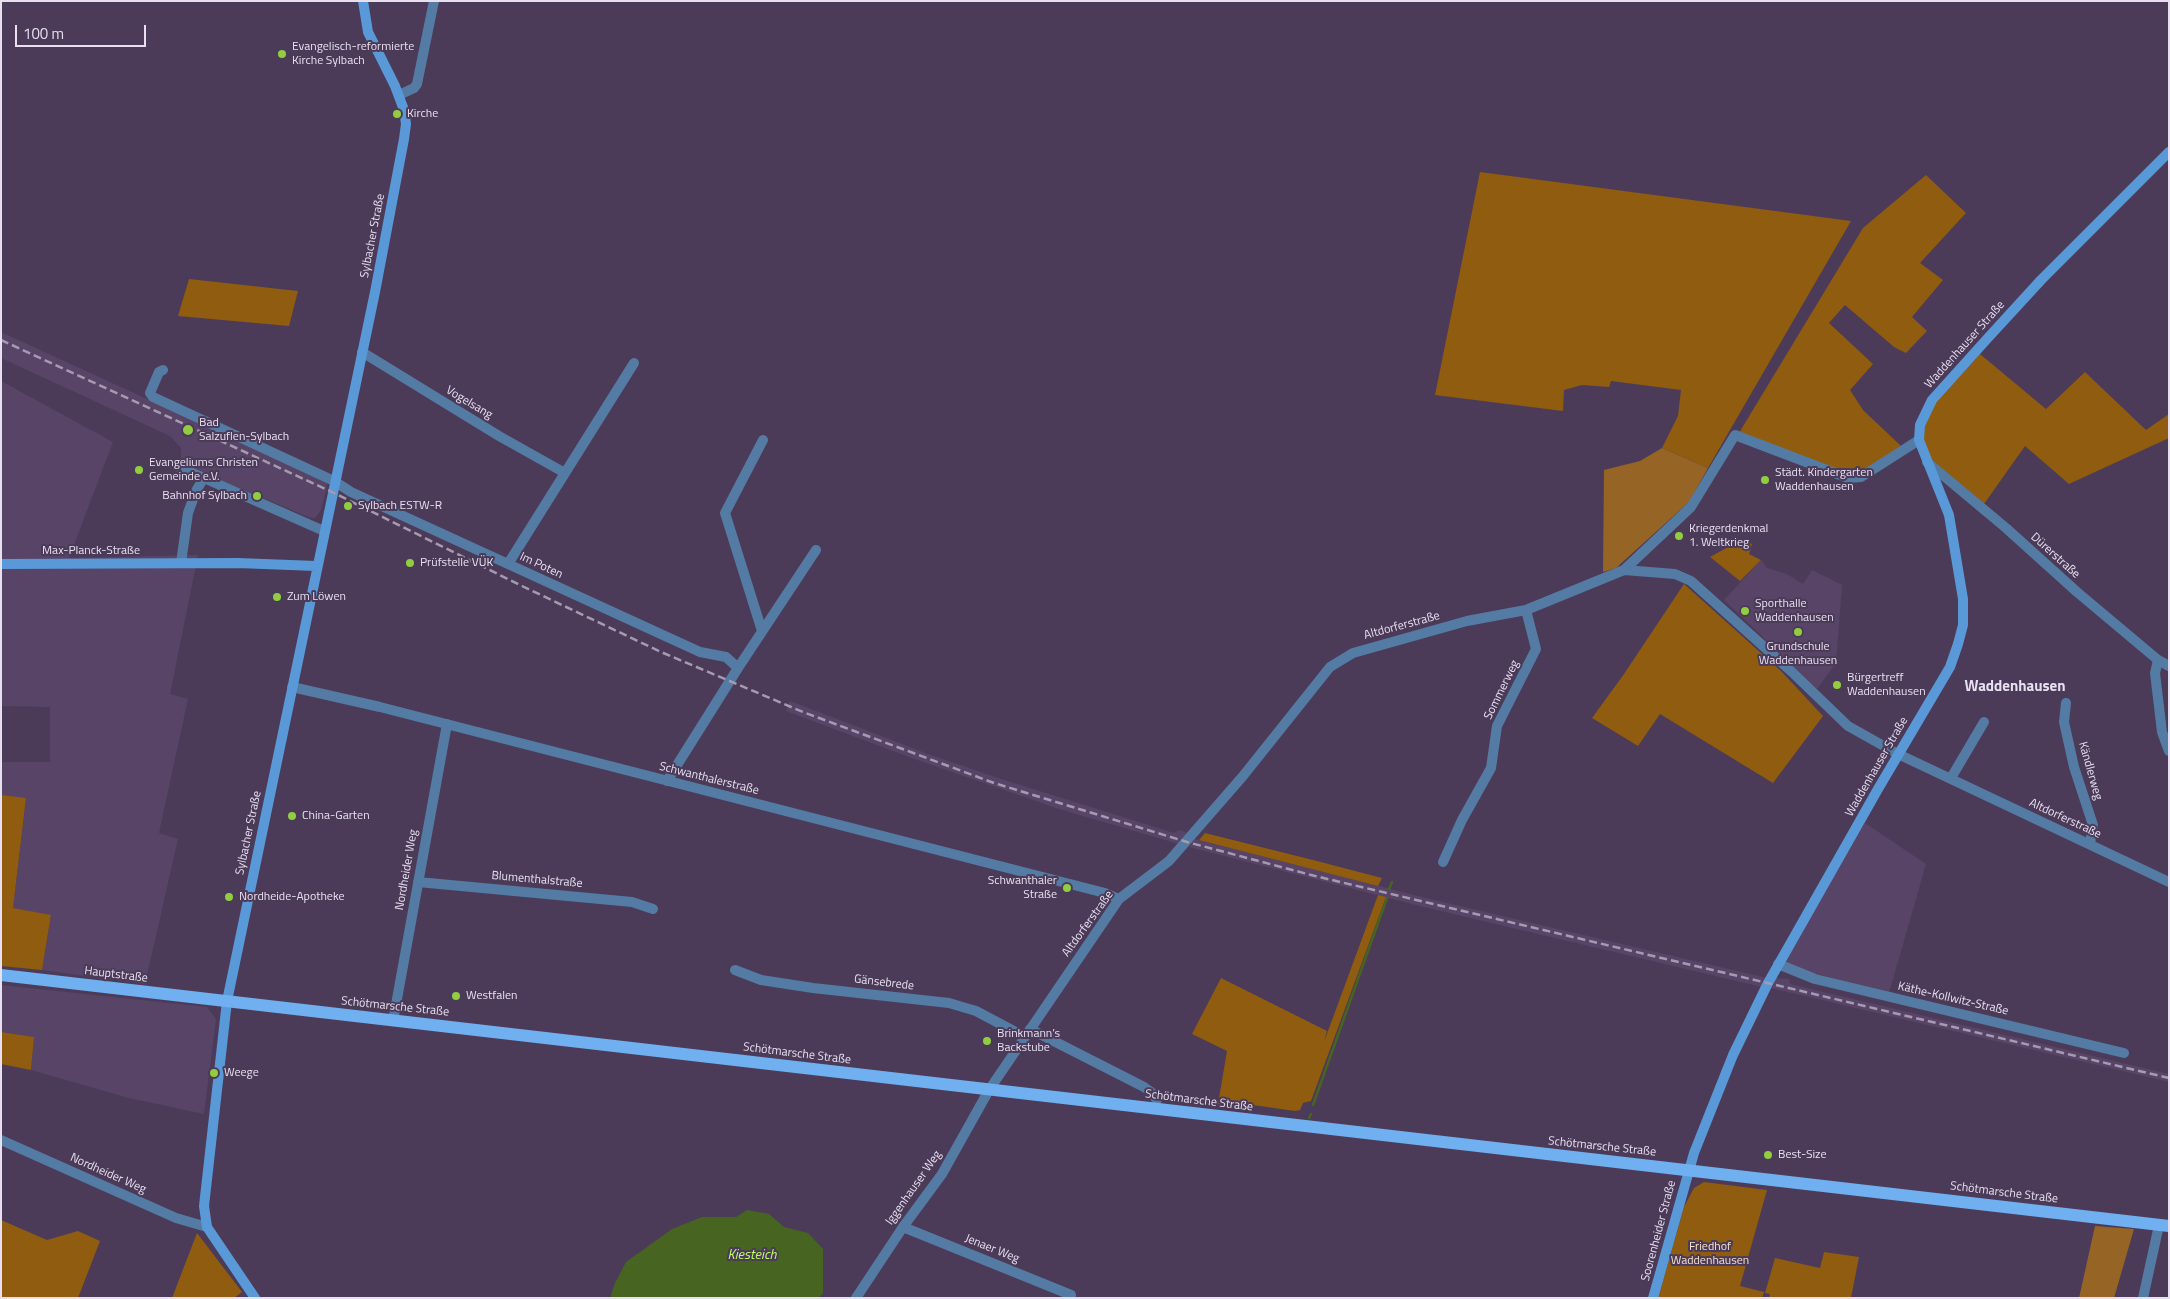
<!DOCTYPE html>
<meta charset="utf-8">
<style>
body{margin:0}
#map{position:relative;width:2170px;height:1299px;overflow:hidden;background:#4b3b58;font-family:"Titillium Web",sans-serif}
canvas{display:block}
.frame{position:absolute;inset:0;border:2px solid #e8dff1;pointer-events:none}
.scale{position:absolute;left:15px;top:25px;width:131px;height:22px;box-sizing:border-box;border:2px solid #e8dff1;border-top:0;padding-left:6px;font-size:15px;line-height:18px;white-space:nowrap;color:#e8dff1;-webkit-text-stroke:4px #4b3b58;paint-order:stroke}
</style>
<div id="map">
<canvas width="2170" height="1299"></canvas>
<div class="frame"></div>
<div class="scale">100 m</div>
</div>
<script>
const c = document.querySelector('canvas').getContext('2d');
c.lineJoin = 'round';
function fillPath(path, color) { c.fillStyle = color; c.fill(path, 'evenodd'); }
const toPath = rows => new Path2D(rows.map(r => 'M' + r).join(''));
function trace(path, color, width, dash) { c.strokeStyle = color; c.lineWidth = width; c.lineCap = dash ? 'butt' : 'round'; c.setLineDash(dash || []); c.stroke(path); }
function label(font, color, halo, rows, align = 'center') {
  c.font = font + ' "Titillium Web",sans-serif'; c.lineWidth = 4; c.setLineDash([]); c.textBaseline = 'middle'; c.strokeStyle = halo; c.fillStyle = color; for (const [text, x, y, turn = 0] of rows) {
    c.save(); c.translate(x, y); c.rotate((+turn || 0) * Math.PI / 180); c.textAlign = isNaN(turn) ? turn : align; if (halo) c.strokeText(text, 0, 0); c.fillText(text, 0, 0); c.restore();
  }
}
fillPath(toPath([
 [1,332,328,482,321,510,315,518,311,518,181,464,181,448,170,436,1,358],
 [1,381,113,442,69,558,198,555,170,694,188,699,159,833,178,839,145,984,42,970,51,916,13,908,26,799,1,795,1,762,50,762,50,707,2,706],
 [1761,560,1767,568,1787,574,1803,584,1812,570,1842,585,1836,663,1817,689,1724,600],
 [790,701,928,754,998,778,1174,833,1179,830,1188,833,1179,844,1059,809,909,757,786,711],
 [1865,823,1926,864,1889,993,1782,965],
 [1195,839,1430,899,1767,978,1762,987,1424,907,1189,847],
 [1776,978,1789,979,1790,984,2169,1074,2169,1082,1771,988],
 [1,985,207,1007,216,1019,204,1114,129,1098,31,1070,34,1037,1,1032]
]), '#584467');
fillPath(toPath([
 [1480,172,1851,221,1708,468,1662,448,1678,416,1681,390,1611,381,1609,387,1582,385,1564,390,1563,411,1435,395],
 [1926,175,1966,213,1920,263,1943,280,1912,317,1927,331,1906,353,1894,347,1845,305,1829,323,1873,364,1850,390,1863,410,1901,446,1859,473,1848,474,1739,433,1863,228],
 [189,279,298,291,289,326,178,316],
 [1980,354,2046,409,2085,372,2146,430,2169,414,2169,438,2069,484,2025,446,1984,504,1933,461,1922,440,1923,427,1935,403],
 [1741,540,1752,544,1749,554,1761,560,1740,581,1710,557],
 [1684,584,1781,671,1823,716,1773,783,1660,714,1638,746,1592,718,1624,674],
 [1,795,26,798,13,908,51,915,42,970,1,966],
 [1205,833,1313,860,1382,878,1378,886,1199,840],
 [1378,895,1386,897,1311,1101,1303,1103,1300,1110,1295,1111,1239,1103,1218,1104,1227,1051,1192,1034,1221,978,1327,1031,1324,1042],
 [1,1032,34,1037,31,1070,1,1064],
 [1704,1182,1767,1190,1740,1286,1764,1292,1762,1298,1658,1298,1684,1207,1694,1188],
 [1,1220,47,1240,78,1231,100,1241,78,1298,1,1298],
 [197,1233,242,1292,234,1298,172,1298],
 [1824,1252,1859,1257,1851,1298,1769,1298,1770,1294,1765,1293,1775,1258,1820,1268]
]), '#905c0f');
fillPath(toPath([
 [1662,448,1708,468,1689,502,1616,568,1603,572,1604,470,1640,461],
 [2095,1226,2134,1229,2114,1298,2079,1298]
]), '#966424');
fillPath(toPath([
 [747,1210,769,1214,784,1227,808,1233,823,1249,823,1293,819,1298,610,1298,615,1283,626,1262,672,1229,702,1217,736,1217]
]), '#476420');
trace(toPath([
 [1389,889,1392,882],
 [1313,1105,1387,898],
 [1309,1118,1311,1114]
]), '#476420', 2.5);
trace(toPath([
 [399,95,414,88,417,84,434,1],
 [362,352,499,436,565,473],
 [163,370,159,372,150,393,153,397,334,481,351,492,700,652,726,657,738,668],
 [1927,462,2006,528,2077,592,2158,660,2169,666],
 [179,467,324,531],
 [181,563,188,513,196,491,203,479],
 [508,564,634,363],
 [1624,570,1691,507,1735,435,1848,478,1861,477,1919,440],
 [762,631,725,513,763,440],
 [2158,660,2155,673,2162,732,2169,751],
 [292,687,380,707,1105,893,1119,899],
 [2066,703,2064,722,2074,767,2093,825,2090,844],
 [1951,778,1984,722],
 [667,781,738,668,816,550],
 [1443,862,1462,820,1491,768,1497,726,1536,649,1526,610],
 [418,882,632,902,653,909],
 [1778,964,1815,979,2124,1053],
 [735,970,761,980,813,988,949,1003,976,1011,1025,1037],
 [393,1021,447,724],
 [1030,1029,1144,1087,1151,1092,1157,1100],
 [1,1140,176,1218,207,1227],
 [903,1227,1071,1295],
 [856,1298,903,1227,942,1174,989,1090,1119,899,1169,861,1243,776,1330,667,1353,653,1467,621,1526,610,1624,570,1675,574,1691,581,1792,672,1848,726,1898,754,2169,882],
 [2143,1298,2159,1225]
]), '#547ba3', 10);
trace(toPath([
 [1,564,238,563,316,566],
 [255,1298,207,1227,204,1206,227,1001,375,292,404,139,406,124,404,110,395,86,368,32,363,1],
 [1653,1298,1694,1153,1733,1055,1768,983,1878,789,1950,667,1958,644,1963,625,1963,599,1949,515,1919,440,1920,425,1932,400,1986,340,2041,280,2169,152]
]), '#5a99d8', 10);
trace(toPath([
 [1,975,2169,1226]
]), '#70b0f0', 12);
trace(toPath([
 [1,340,332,492,522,586,661,652,803,712,994,783,1187,842,1315,876,2169,1078]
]), '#a69ab1', 2.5, [8, 4]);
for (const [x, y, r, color] of [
 [282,54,5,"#91cd3f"],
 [397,114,5,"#91cd3f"],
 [188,430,6,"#91cd3f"],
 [139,470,5,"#91cd3f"],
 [1765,480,5,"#91cd3f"],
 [257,496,5,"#91cd3f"],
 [348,506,5,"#91cd3f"],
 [1679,536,5,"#91cd3f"],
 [410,563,5,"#91cd3f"],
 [277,597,5,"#91cd3f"],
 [1745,611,5,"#91cd3f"],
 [1798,632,5,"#91cd3f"],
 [1837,685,5,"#91cd3f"],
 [292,816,5,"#91cd3f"],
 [1067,888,5,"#91cd3f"],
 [229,897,5,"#91cd3f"],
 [456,996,5,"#91cd3f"],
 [987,1041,5,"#91cd3f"],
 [214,1073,5,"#91cd3f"],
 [1768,1155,5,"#91cd3f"]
]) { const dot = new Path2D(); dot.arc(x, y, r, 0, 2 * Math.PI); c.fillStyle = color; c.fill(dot); trace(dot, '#4b3b58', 2); }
label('12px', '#e8dff1', '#4b3b58', [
 ["Evangelisch-reformierte",292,47],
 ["Kirche Sylbach",292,61],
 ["Kirche",407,114],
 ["Bad",199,423],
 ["Salzuflen-Sylbach",199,437],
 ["Evangeliums Christen",149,463],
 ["Gemeinde e.V.",149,477],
 ["Städt. Kindergarten",1775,473],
 ["Waddenhausen",1775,487],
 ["Bahnhof Sylbach",247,496,"right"],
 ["Sylbach ESTW-R",358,506],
 ["Kriegerdenkmal",1689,529],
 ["1. Weltkrieg",1689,543],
 ["Prüfstelle VÜK",420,563],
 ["Zum Löwen",287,597],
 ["Sporthalle",1755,604],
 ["Waddenhausen",1755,618],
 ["Grundschule",1798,647,"center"],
 ["Waddenhausen",1798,661,"center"],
 ["Bürgertreff",1847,678],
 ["Waddenhausen",1847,692],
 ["China-Garten",302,816],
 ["Schwanthaler",1057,881,"right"],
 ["Straße",1057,895,"right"],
 ["Nordheide-Apotheke",239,897],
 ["Westfalen",466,996],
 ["Brinkmann’s",997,1034],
 ["Backstube",997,1048],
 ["Weege",224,1073],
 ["Best-Size",1778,1155]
], 'left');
label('12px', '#e8dff1', '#4b3b58', [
 ["Sylbacher Straße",373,236,-79],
 ["Waddenhauser Straße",1965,345,-48],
 ["Vogelsang",469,403,31],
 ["Max-Planck-Straße",91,551],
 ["Dürerstraße",2055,556,42],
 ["Im Poten",541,566,25],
 ["Altdorferstraße",1402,626,-15],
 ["Sommerweg",1502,690,-64],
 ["Waddenhauser Straße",1877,767,-60],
 ["Kändlerweg",2090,771,74],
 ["Schwanthalerstraße",709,779,14],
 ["Altdorferstraße",2065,819,25],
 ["Sylbacher Straße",249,833,-78],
 ["Nordheider Weg",407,870,-80],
 ["Blumenthalstraße",537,880,5],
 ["Altdorferstraße",1088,924,-54],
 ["Hauptstraße",116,975,7],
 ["Gänsebrede",884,983,7],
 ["Käthe-Kollwitz-Straße",1953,999,13],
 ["Schötmarsche Straße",395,1007,6],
 ["Schötmarsche Straße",797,1054,7],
 ["Schötmarsche Straße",1199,1101,7],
 ["Schötmarsche Straße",1602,1147,6],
 ["Nordheider Weg",108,1174,24],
 ["Iggenhauser Weg",914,1188,-55],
 ["Schötmarsche Straße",2004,1193,7],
 ["Soorenheider Straße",1659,1231,-75],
 ["Jenaer Weg",992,1249,22]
]);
label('12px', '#f6e0c9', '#4b3b58', [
 ["Friedhof",1710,1247],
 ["Waddenhausen",1710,1261]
]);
label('italic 14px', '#b9fe60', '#4b3b58', [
 ["Kiesteich",752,1256]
]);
label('bold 15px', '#e8dff1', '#4b3b58', [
 ["Waddenhausen",2015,687]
]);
</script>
